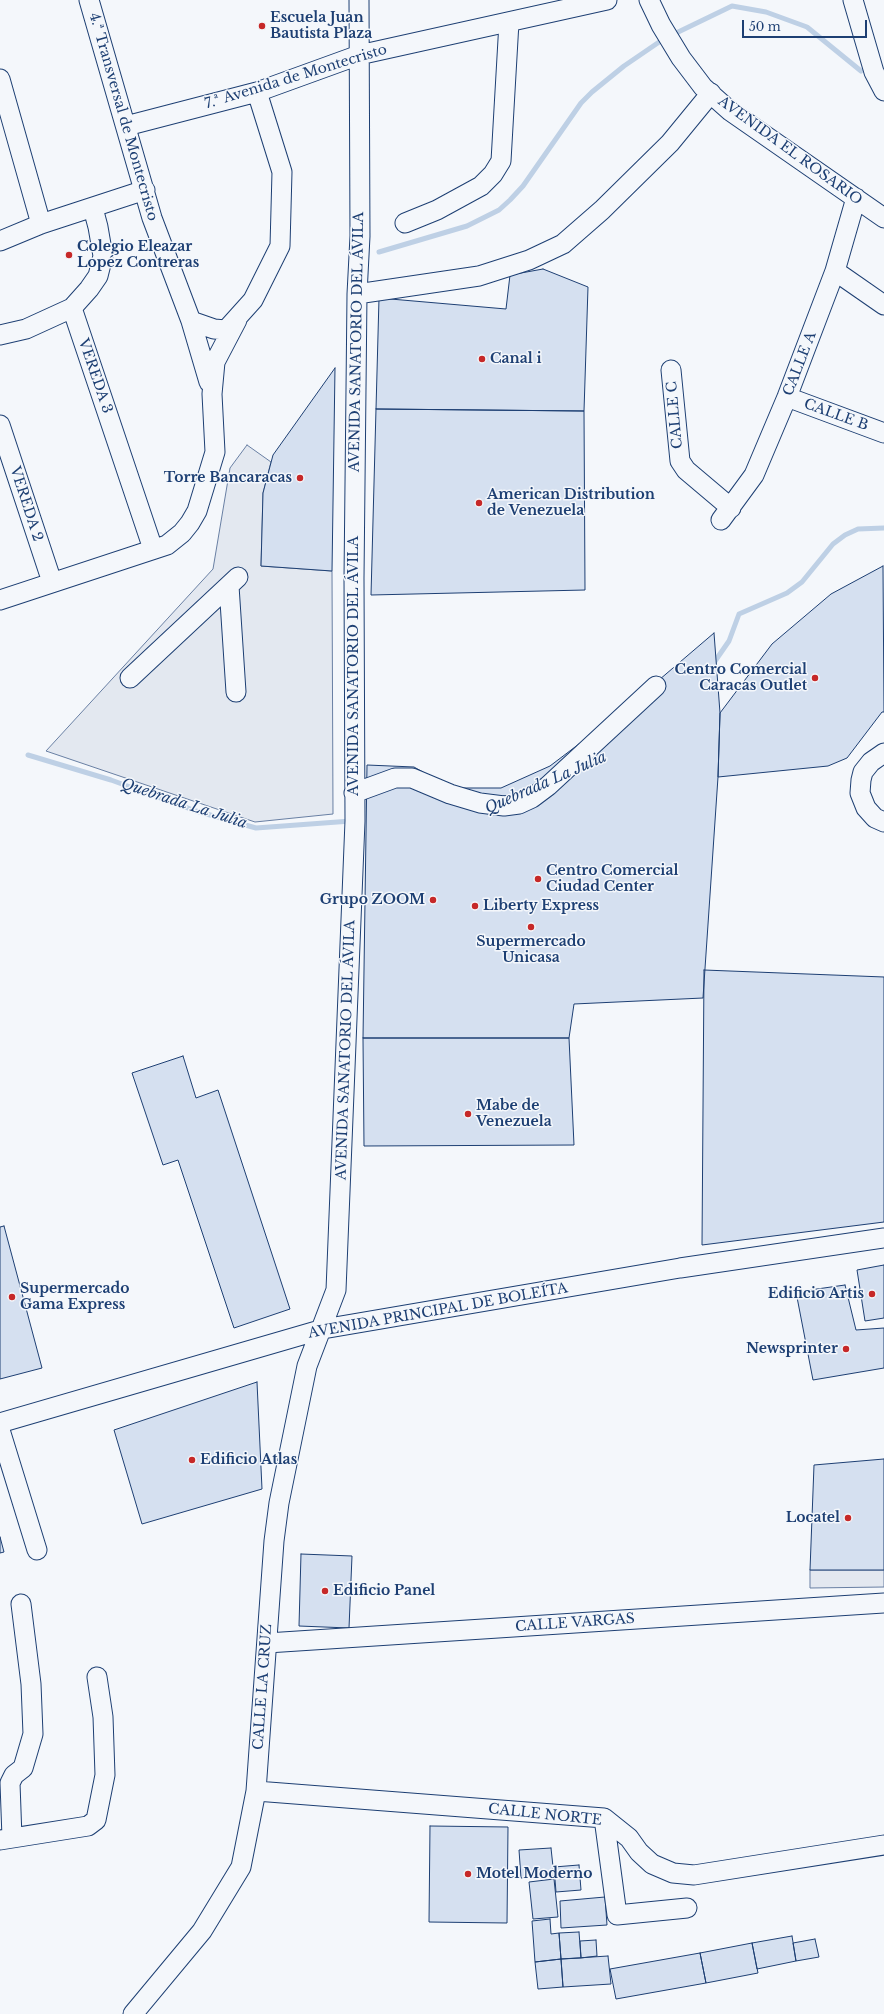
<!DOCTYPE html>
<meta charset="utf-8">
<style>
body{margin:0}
#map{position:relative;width:884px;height:2014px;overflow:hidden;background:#f4f7fb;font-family:"Libre Baskerville",serif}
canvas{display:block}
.scale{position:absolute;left:742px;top:20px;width:125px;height:18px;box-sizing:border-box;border:2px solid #1d3f73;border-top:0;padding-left:5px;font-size:12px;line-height:14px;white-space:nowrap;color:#1d3f73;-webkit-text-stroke:3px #f4f7fb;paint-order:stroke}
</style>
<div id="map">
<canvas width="884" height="2014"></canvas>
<div class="scale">50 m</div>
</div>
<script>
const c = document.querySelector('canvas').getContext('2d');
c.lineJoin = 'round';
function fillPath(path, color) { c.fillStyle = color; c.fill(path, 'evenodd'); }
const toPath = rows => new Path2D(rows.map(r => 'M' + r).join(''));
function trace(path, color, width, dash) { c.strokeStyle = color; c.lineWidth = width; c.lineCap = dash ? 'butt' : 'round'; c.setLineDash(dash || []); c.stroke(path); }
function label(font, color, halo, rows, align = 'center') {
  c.font = font + ' "Libre Baskerville",serif'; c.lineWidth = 3; c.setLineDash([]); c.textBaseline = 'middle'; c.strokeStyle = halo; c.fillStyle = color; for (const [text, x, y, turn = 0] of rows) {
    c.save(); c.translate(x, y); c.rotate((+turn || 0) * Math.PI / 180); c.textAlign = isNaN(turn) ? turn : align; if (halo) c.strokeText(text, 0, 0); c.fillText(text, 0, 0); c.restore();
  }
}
const parking = toPath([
 [247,445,271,462,263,493,261,566,332,571,333,814,255,822,46,751,213,569,230,468,247,445],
 [810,1570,884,1570,884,1587,810,1588,810,1570]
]);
fillPath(parking, '#e3e8f0');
trace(parking, '#687fa3', 1);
trace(toPath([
 [672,35,732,6,766,12,807,27,861,71],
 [379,252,467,226,499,210,510,200,523,186,581,103,592,92,624,66,665,38],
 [713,664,729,641,739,614,787,593,802,582,833,544,845,535,858,529,884,528],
 [28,755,111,780,196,811,256,828,351,821]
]), '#bed0e5', 5);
const building = toPath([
 [543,269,588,287,584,411,376,409,379,298,506,309,510,275,543,269],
 [335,368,332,571,261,566,263,493,273,455,335,368],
 [376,409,584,411,585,590,371,595,376,409],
 [883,566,884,712,882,712,847,758,828,766,718,777,720,713,772,644,831,594,883,566],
 [714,633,720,713,718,777,703,998,574,1004,569,1038,363,1038,367,765,414,767,451,788,501,788,550,766,625,709,714,633],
 [704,970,884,977,884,1222,702,1245,704,970],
 [363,1038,569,1038,574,1145,364,1146,363,1038],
 [183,1056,196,1098,218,1090,290,1309,234,1328,178,1160,163,1165,132,1073,183,1056],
 [4,1226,42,1368,0,1379,0,1227,4,1226],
 [884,1265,884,1318,865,1321,857,1270,884,1265],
 [845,1285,856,1330,884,1328,884,1368,813,1380,796,1292,845,1285],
 [257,1382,262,1489,142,1524,114,1430,257,1382],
 [884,1459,884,1570,810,1570,814,1465,884,1459],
 [0,1537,4,1552,0,1553,0,1537],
 [301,1554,352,1556,349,1628,299,1626,301,1554],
 [430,1826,508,1827,507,1923,429,1922,430,1826],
 [551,1848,554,1876,521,1878,519,1850,551,1848],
 [579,1865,581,1890,556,1892,554,1867,579,1865],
 [554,1879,558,1917,533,1919,529,1882,554,1879],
 [605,1897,607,1925,561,1928,560,1901,605,1897],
 [550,1919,551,1934,559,1933,561,1959,535,1962,532,1921,550,1919],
 [579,1932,581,1958,561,1959,559,1933,579,1932],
 [792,1936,796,1961,757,1969,752,1943,792,1936],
 [815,1939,819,1957,796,1961,793,1943,815,1939],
 [596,1940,597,1956,581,1958,580,1941,596,1940],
 [752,1943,758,1973,706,1983,700,1953,752,1943],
 [700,1953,706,1983,616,1999,610,1969,700,1953],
 [608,1956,611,1984,563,1987,561,1959,608,1956],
 [561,1959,563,1987,538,1989,535,1962,561,1959]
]);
fillPath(building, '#d5e0f0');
trace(building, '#1d3f73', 1);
const minor = toPath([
 [89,0,152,218,191,321,209,382],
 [649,0,661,25,681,58,703,87,730,111,884,218],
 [853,0,874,72,884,91],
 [0,79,41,224],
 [126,126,257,92,359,55,607,0],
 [405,223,437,210,481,186,493,174,501,161,509,22],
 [0,241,41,224,145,190],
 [835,271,884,305],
 [357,294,479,276,529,260,563,244,602,210,670,143,711,93],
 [72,308,153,549],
 [191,321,214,329,226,330,253,300,280,246,282,172,257,92],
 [0,335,26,329,72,308,89,289,98,276,103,256,98,227,93,208],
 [671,370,680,461,686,470,731,508],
 [787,397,884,433],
 [0,425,52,582],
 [721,520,754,475,787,397,835,271,856,198],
 [229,586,236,692],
 [0,600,167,545,182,533,190,523,197,511,215,452,212,394,215,362,237,320],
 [130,678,238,577],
 [884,753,871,762,863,772,861,780,860,793,866,808,875,818,884,822],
 [354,793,395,778,412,778,450,794,480,803,504,806,519,804,532,798,548,786,656,686],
 [0,1423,323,1329,680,1268,884,1238],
 [0,1430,37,1550],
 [267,1643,884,1603],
 [256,1791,604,1818,629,1838,639,1852,652,1864,673,1873,694,1875,884,1845],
 [604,1818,617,1915,687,1908],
 [12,1838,10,1783,14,1775,23,1768,33,1734,31,1684,21,1604],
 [0,1840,88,1826,96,1820,105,1775,103,1717,97,1677],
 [133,2014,202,1931,241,1867,256,1791,274,1541,279,1503,307,1366,336,1290,355,821,354,578,357,294,360,236,359,0]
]);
trace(minor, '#1d3f73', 21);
trace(minor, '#f4f7fb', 19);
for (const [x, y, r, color] of [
 [262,26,4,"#c62828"],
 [69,255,4,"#c62828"],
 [482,359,4,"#c62828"],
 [300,478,4,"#c62828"],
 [479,503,4,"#c62828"],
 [815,678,4,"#c62828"],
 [538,879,4,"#c62828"],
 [433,900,4,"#c62828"],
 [475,906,4,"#c62828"],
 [531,927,4,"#c62828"],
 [468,1114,4,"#c62828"],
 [872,1294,4,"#c62828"],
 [12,1297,4,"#c62828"],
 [846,1349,4,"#c62828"],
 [192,1460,4,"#c62828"],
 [848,1518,4,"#c62828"],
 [325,1591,4,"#c62828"],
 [468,1874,4,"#c62828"]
]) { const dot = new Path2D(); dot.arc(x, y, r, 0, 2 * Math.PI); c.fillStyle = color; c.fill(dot); trace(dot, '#f4f7fb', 1.5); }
label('bold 14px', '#1d3f73', '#f4f7fb', [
 ["Escuela Juan",270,18],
 ["Bautista Plaza",270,34],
 ["Colegio Eleazar",77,247],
 ["Lopéz Contreras",77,263],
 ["Canal i",490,359],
 ["Torre Bancaracas",292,478,"right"],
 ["American Distribution",487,495],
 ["de Venezuela",487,511],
 ["Centro Comercial",807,670,"right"],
 ["Caracas Outlet",807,686,"right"],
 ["Centro Comercial",546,871],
 ["Ciudad Center",546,887],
 ["Grupo ZOOM",425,900,"right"],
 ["Liberty Express",483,906],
 ["Supermercado",531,942,"center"],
 ["Unicasa",531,958,"center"],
 ["Mabe de",476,1106],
 ["Venezuela",476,1122],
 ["Supermercado",20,1289],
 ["Gama Express",20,1305],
 ["Edificio Artis",864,1294,"right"],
 ["Newsprinter",838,1349,"right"],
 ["Edificio Atlas",200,1460],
 ["Locatel",840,1518,"right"],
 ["Edificio Panel",333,1591],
 ["Motel Moderno",476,1874]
], 'left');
label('14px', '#1d3f73', '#f4f7fb', [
 ["7.ª Avenida de Montecristo",296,77,-17],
 ["4.ª Transversal de Montecristo",123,117,74],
 ["AVENIDA EL ROSARIO",790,151,36],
 ["AVENIDA SANATORIO DEL ÁVILA",357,342,-89],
 ["CALLE A",800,364,-69],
 ["VEREDA 3",95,376,71],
 ["CALLE C",675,415,-95],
 ["CALLE B",836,415,20],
 ["VEREDA 2",26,504,72],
 ["AVENIDA SANATORIO DEL ÁVILA",354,666,-90],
 ["AVENIDA SANATORIO DEL ÁVILA",346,1050,-88],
 ["AVENIDA PRINCIPAL DE BOLEÍTA",438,1311,-10],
 ["CALLE VARGAS",575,1623,-4],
 ["CALLE LA CRUZ",263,1687,-86],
 ["CALLE NORTE",545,1815,6]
]);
label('italic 15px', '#1d3f73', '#f4f7fb', [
 ["Quebrada La Julia",546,783,-24],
 ["Quebrada La Julia",184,804,18]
]);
</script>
